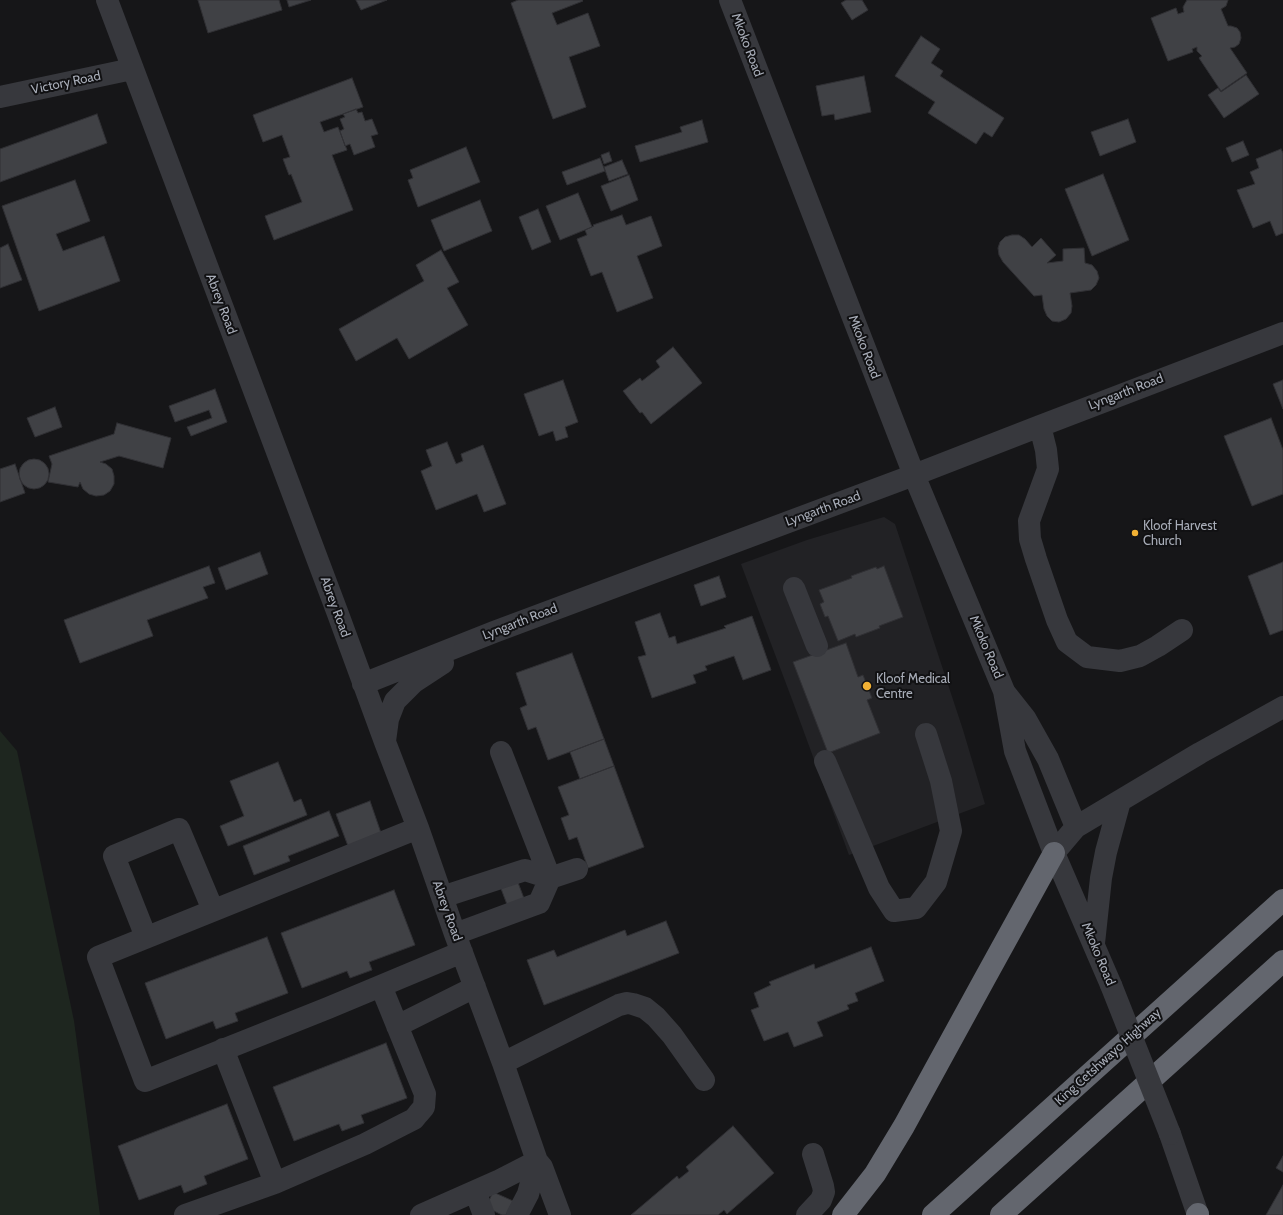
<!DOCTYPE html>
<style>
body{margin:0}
canvas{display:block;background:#161618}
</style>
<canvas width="1283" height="1215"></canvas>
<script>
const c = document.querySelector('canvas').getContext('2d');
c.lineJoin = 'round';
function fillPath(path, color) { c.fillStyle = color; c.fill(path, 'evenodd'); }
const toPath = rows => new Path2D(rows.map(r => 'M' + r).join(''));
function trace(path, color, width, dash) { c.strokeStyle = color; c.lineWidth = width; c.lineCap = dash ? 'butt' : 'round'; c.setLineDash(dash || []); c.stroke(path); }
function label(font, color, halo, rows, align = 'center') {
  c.font = font + ' Cabin,sans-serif'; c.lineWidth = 4; c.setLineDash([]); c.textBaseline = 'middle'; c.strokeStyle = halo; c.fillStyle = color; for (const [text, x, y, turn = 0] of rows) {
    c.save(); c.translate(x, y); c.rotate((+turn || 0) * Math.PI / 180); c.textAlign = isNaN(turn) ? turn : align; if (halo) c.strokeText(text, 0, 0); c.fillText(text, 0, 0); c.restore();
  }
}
fillPath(toPath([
 [884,517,895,524,963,730,985,804,849,855,793,702,741,564,807,540]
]), '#222225');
fillPath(toPath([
 [0,731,17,751,74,1021,100,1215,0,1215]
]), '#1e261f');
const building = toPath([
 [198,0,279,0,282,10,208,33,198,0],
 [287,0,311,0,289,7,287,0],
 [356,0,387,0,361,10,356,0],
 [518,0,582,0,583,1,552,13,557,25,588,13,600,46,569,57,586,107,553,119,511,3,518,0],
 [846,0,862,0,868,10,852,20,841,3,846,0],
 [1187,0,1228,0,1226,6,1221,9,1228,26,1231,26,1237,28,1240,32,1241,38,1239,44,1235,47,1230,48,1247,73,1221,91,1199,58,1202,56,1197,51,1197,47,1192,49,1193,52,1168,61,1151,18,1176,8,1178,14,1184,12,1183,7,1187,0],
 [921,36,940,49,931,63,943,71,940,76,1004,118,992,137,984,132,976,144,928,113,935,102,895,76,921,36],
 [1246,75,1259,94,1224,118,1208,95,1218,88,1221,92,1246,75],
 [864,76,871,112,835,120,834,114,822,116,816,86,864,76],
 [352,78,363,107,320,122,324,132,338,127,347,150,332,155,353,210,274,240,265,216,302,202,291,174,289,175,283,159,290,157,282,135,263,142,253,115,352,78],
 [356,109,358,113,362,112,365,121,372,119,378,134,371,136,375,147,354,155,350,144,345,146,340,131,344,129,340,119,345,117,343,114,356,109],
 [97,114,107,143,0,182,0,149,97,114],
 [1128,119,1136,142,1100,156,1091,132,1128,119],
 [702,120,708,142,640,162,635,146,682,132,680,127,702,120],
 [1243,141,1249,155,1232,162,1226,148,1243,141],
 [466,147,480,182,418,207,408,180,413,178,410,170,466,147],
 [1281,149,1283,153,1283,233,1276,236,1270,221,1253,228,1237,190,1255,184,1250,172,1259,168,1256,159,1281,149],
 [609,152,612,161,604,164,601,155,609,152],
 [600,158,605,171,567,185,562,172,600,158],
 [622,160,628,174,609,181,604,167,622,160],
 [1103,174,1129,240,1092,256,1065,189,1103,174],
 [629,175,638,200,611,211,601,186,629,175],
 [75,180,90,221,56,234,63,251,104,236,120,281,39,311,2,206,75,180],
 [578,193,592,227,560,240,546,206,578,193],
 [480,200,492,231,444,251,431,220,480,200],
 [538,209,551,242,532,250,519,217,538,209],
 [622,215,626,225,651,216,662,246,637,256,653,298,617,312,602,272,591,276,577,239,587,235,585,230,594,226,593,225,622,215],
 [1012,235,1019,235,1025,239,1032,247,1041,238,1056,255,1047,263,1063,261,1063,249,1084,248,1085,263,1092,265,1097,271,1099,278,1096,285,1091,290,1070,293,1072,306,1071,313,1066,319,1059,322,1052,321,1047,316,1044,309,1042,295,1034,296,1003,262,999,255,998,248,1000,242,1005,237,1012,235],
 [8,244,22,280,0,288,0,248,8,244],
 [441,250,459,282,447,288,468,325,409,359,397,338,356,361,339,329,424,281,416,265,441,250],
 [673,347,702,383,651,424,642,412,640,413,623,391,640,378,642,381,660,367,656,361,673,347],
 [563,380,578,422,565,427,568,437,556,441,553,431,539,436,524,394,563,380],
 [1283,380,1283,409,1273,384,1283,380],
 [215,389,227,422,191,436,187,427,212,418,209,410,175,422,169,406,215,389],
 [55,407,62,427,35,437,27,418,55,407],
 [1271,418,1283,450,1283,494,1252,506,1224,436,1271,418],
 [117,423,171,438,163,468,119,456,100,462,106,464,112,469,114,476,114,484,110,491,104,495,96,496,89,494,83,489,80,482,78,487,48,482,52,464,49,456,114,434,117,423],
 [447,442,456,464,463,461,461,454,483,445,506,504,484,512,477,494,436,510,421,471,432,466,426,450,447,442],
 '19 474a15 15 0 1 1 30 0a15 15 0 1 1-30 0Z',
 [15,464,25,493,0,502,0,469,15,464],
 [260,552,268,574,226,590,218,568,260,552],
 [1283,562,1283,630,1270,635,1248,576,1283,562],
 [209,566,215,583,203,587,208,598,147,620,153,636,80,663,64,620,209,566],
 [884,566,903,617,879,626,880,628,856,637,855,634,838,641,828,616,825,617,820,604,824,602,819,590,852,578,851,576,876,567,877,569,884,566],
 [719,576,726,597,701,606,694,585,719,576],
 [660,613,669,638,675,636,677,644,726,628,724,626,752,616,771,670,743,680,734,656,705,666,707,670,693,675,696,683,652,698,638,657,646,655,635,622,660,613],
 [846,643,858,677,863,675,872,698,867,700,880,733,828,753,793,662,846,643],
 [572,653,604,739,548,760,536,727,528,730,520,708,527,705,516,673,572,653],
 [604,739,614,766,580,779,570,752,604,739],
 [278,762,294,802,301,799,307,815,228,846,220,826,244,816,230,781,278,762],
 [614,766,644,847,588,868,577,837,569,840,561,818,569,815,558,787,614,766],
 [370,801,381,833,348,846,336,814,370,801],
 [329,811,339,836,288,856,290,861,254,875,243,846,329,811],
 [517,880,525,901,508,907,500,886,517,880],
 [394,890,415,945,369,962,372,970,350,978,347,971,302,988,281,933,394,890],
 [666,921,679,953,544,1005,527,960,554,950,557,957,625,930,627,936,666,921],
 [267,937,288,993,235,1013,238,1021,216,1029,213,1021,166,1039,145,983,267,937],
 [871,947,884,981,855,993,858,1001,847,1005,849,1009,817,1022,823,1036,794,1047,788,1032,764,1041,751,1010,759,1007,754,993,771,985,769,982,814,964,815,969,871,947],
 [386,1043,407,1098,361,1115,364,1123,342,1131,339,1124,294,1141,273,1087,386,1043],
 [227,1104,248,1159,204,1176,207,1184,184,1193,181,1185,139,1200,118,1146,227,1104],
 [733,1126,774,1173,727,1214,724,1210,718,1215,631,1215,677,1176,679,1179,689,1171,686,1167,733,1126],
 [1283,1156,1283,1172,1276,1168,1283,1156],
 [1283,1185,1283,1215,1266,1215,1283,1185],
 [493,1192,513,1201,506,1215,502,1215,486,1207,493,1192]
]);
fillPath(building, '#404145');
trace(building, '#303034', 1);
trace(toPath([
 [107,0,338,614,385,742,418,828,455,934,503,1063,537,1161,542,1167,560,1215],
 [730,0,914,475,1004,691,1015,751,1054,853,1111,985],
 [0,97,132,69],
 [1040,426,1046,450,1048,469,1029,521,1030,539,1036,559,1057,620,1067,642,1087,657,1120,661,1140,656,1158,646,1182,630],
 [794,588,817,646],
 [363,684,494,632,914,475,1040,426,1283,333],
 [1006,694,1025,718,1048,759,1076,827],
 [385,741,388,719,395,701,414,682,443,663],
 [825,761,879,888,894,911,916,908,936,882,951,831,941,781,926,734],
 [418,828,98,957,145,1081,328,1008,462,952],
 [1054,853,1076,827,1200,753,1283,707],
 [442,897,525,870,550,878,577,869],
 [455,934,539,903,550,878,501,752],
 [146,937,114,856,179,829,213,910],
 [1094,943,1101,878,1106,852,1120,801],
 [397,1026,475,987],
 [223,1049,275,1183],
 [503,1063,619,1005,627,1003,633,1004,645,1008,656,1017,672,1035,704,1080],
 [1170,1134,1198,1215],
 [475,1191,484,1215],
 [185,1215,275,1183,365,1144,404,1124,414,1119,418,1114,424,1107,425,1094,381,986],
 [421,1215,500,1180,537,1161],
 [517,1215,528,1194,537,1161],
 [807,1215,821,1200,824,1192,823,1186,813,1154]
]), '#37383d', 22);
trace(toPath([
 [843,1215,875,1174,904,1126,984,980,1054,853],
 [933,1215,1283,900],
 [1001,1215,1283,961],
 [1197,1215,1198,1214]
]), '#63666e', 22);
trace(toPath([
 [1111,985,1170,1134]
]), '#37383d', 22);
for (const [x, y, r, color] of [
 [1135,533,4,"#f2b134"],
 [867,686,5,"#f2b134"]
]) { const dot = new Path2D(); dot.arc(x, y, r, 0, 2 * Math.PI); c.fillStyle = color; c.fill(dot); trace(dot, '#111113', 1.5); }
label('13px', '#a8adb8', '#111113', [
 ["Mkoko Road",747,45,69],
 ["Victory Road",66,83,-12],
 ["Abrey Road",221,304,69],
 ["Mkoko Road",864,347,69],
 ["Lyngarth Road",1126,392,-21],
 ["Lyngarth Road",823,509,-20],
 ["Abrey Road",335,607,70],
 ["Lyngarth Road",520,622,-21],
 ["Mkoko Road",986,647,67],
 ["Abrey Road",447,911,70],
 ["Mkoko Road",1098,954,67],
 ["King Cetshwayo Highway",1108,1057,-42]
]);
label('13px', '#a8adb8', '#111113', [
 ["Kloof Harvest",1143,526],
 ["Church",1143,541],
 ["Kloof Medical",876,679],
 ["Centre",876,694]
], 'left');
</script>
